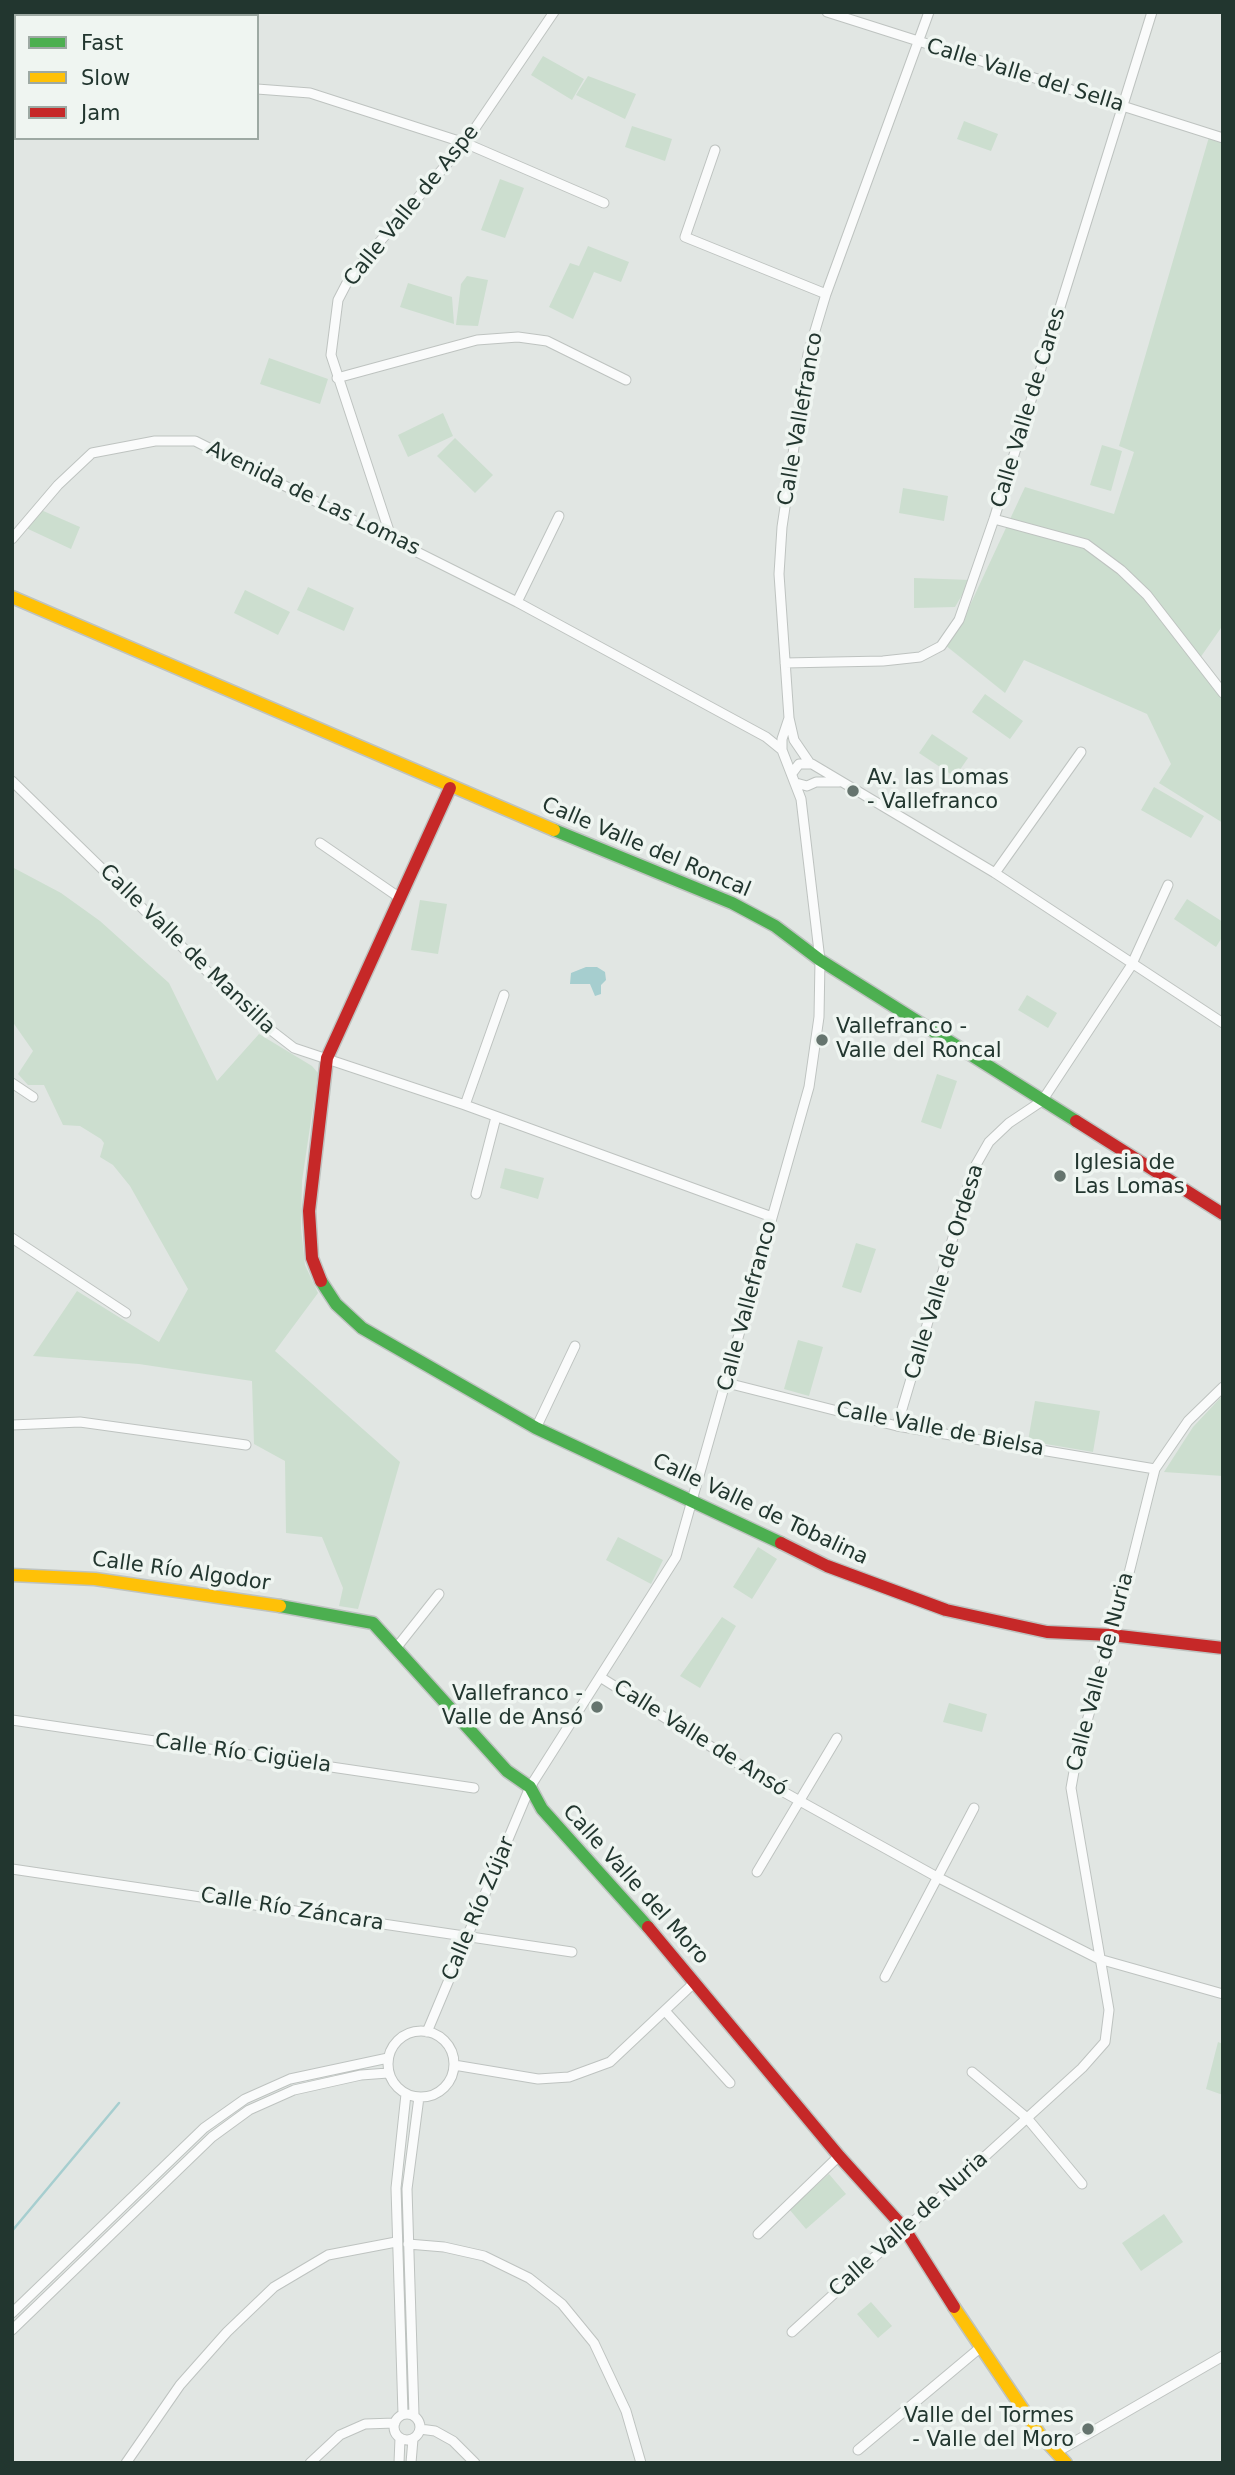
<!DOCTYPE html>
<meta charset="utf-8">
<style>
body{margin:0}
#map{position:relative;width:1235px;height:2475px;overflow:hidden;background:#e1e6e3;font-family:"DejaVu Sans",sans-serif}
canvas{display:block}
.frame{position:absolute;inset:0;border:14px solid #22362f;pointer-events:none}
.legend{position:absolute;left:14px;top:14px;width:245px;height:126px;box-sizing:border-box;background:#eff5f1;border:2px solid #9da9a3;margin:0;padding:9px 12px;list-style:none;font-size:21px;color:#22362f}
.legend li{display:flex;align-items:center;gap:14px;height:35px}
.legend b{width:35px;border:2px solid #9da9a3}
</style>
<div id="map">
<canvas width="1235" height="2475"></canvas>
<div class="frame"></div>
<ul class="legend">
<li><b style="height:9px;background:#4caf50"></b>Fast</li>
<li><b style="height:9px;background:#ffc107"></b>Slow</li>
<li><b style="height:9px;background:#c62828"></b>Jam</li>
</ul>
</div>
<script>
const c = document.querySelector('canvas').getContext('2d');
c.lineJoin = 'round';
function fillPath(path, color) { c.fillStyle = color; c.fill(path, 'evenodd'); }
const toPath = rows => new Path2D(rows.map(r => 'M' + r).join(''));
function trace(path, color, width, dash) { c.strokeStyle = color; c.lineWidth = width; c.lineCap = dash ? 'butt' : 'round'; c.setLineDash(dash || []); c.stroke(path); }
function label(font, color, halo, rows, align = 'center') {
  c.font = font + ' "DejaVu Sans",sans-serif'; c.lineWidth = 7; c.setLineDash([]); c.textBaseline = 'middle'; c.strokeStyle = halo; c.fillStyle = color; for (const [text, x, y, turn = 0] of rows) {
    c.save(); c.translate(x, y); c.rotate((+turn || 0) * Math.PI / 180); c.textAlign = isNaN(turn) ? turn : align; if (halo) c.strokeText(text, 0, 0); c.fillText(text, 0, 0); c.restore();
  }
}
fillPath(toPath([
 [543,56,584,79,572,100,531,75],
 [588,76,636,94,625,119,576,95],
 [964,121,998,134,991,151,957,139],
 [632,126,672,139,665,161,625,147],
 [1209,137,1223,142,1223,625,1200,658,1223,686,1223,823,1159,783,1171,764,1147,714,1024,660,1005,693,945,645,964,618,1025,487,1114,514,1134,452,1119,446],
 [500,179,524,188,505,238,481,230],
 [588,246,629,262,621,282,594,272,573,319,549,307,570,263,579,266],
 [467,276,488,280,478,326,456,325,461,284],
 [408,283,452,297,454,324,400,307],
 [269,358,328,379,320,404,260,384],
 [443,413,453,436,408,457,398,435],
 [455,438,493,475,475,493,437,456],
 [1102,445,1122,451,1111,491,1090,485],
 [903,488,948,496,944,521,899,513],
 [41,510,80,527,71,549,26,528],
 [914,578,971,580,955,607,914,608],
 [308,587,354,608,344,631,297,610],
 [245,590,290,612,278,635,234,613],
 [985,694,1023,721,1010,739,972,712],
 [932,734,968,758,955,777,919,753],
 [1154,787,1204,816,1191,838,1141,810],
 [12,867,61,893,100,921,169,983,217,1081,259,1034,312,1066,318,1073,302,1181,301,1228,305,1265,318,1293,275,1351,400,1462,358,1609,339,1606,343,1588,322,1537,286,1533,285,1461,254,1444,252,1381,139,1364,33,1356,77,1291,159,1342,188,1289,130,1186,113,1165,100,1157,104,1143,101,1139,80,1126,63,1125,44,1085,28,1085,18,1074,33,1051,12,1021],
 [1187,899,1223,922,1223,936,1216,947,1174,919],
 [420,900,447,904,438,954,411,950],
 [1027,995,1057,1013,1048,1028,1018,1010],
 [937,1074,957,1081,941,1129,921,1122],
 [505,1168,544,1178,538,1199,500,1188],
 [856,1243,876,1249,861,1293,842,1287],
 [798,1340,823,1347,809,1396,784,1389],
 [1223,1395,1223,1476,1164,1472,1193,1427],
 [1035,1401,1100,1411,1093,1452,1028,1441],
 [618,1537,663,1560,651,1584,606,1560],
 [758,1547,777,1559,752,1599,733,1587],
 [722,1617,736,1626,700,1688,680,1676],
 [949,1703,987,1714,982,1732,943,1722],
 [1218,2042,1223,2044,1223,2095,1206,2089],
 [829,2174,846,2194,806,2229,789,2209],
 [1164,2214,1183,2242,1141,2271,1122,2243],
 [871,2302,892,2326,878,2338,857,2314]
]), '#ccdecf');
fillPath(toPath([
 [586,967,597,967,605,972,606,980,601,985,601,994,595,996,590,984,570,984,571,973]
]), '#a6cecf');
trace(toPath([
 [12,2231,119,2103]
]), '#a6cecf', 2.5);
const street = toPath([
 [185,12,186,16],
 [827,12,1223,138],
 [257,89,310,93,465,143,604,203],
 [715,150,685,237,826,294],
 [337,378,477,340,518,337,547,341,626,380],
 [994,519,1086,544,1121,570,1147,595,1223,693],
 [391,537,331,355,338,300,351,275,465,143,554,12],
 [12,539,58,485,92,453,155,441,195,441,517,602,766,737,782,750],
 [517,602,559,516],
 [785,663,883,661,920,657,941,646,959,620,994,519,1152,12],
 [809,762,794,740,789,718,779,574,782,527,808,354,826,294,929,12],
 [793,772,799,764,812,764,995,873,1223,1023],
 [12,781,254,1017,294,1048,465,1105,772,1217],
 [796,783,807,786,816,782,839,782],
 [320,843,400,898],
 [995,873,1081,752],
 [12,1083,33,1097],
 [465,1105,504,995],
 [476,1194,496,1117],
 [12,1238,126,1313],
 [727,1383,897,1426,1155,1469],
 [12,1425,80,1422,246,1445],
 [897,1426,973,1170,989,1142,1009,1123,1042,1101,1131,966,1168,885],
 [536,1428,575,1346],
 [397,1647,439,1594],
 [600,1677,780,1790,937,1877,1099,1959,1223,1994],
 [12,1720,474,1788],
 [12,1869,572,1952],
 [757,1872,837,1738],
 [885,1977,974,1808],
 [666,2012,730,2083],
 '388 2064a33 33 0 1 1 66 0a33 33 0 1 1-66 0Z',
 [427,2032,530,1787,676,1557,809,1087,819,1017,820,960,801,799,782,750,782,739,789,718],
 [454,2065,538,2079,569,2077,610,2062,695,1982],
 [972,2072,1027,2118,1082,2184],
 [758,2234,839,2156],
 [408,2244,444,2247,484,2256,529,2278,562,2304,594,2343,626,2411,641,2463],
 [12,2313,204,2128,245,2099,290,2079,388,2058],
 [12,2330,212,2137,249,2110,294,2090,361,2075,388,2073],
 [792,2332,1082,2068,1105,2042,1109,2010,1071,1788,1077,1755,1121,1605,1155,1469,1188,1421,1223,1387],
 '394 2427a13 13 0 1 1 26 0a13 13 0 1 1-26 0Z',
 [403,2414,396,2188,406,2094],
 [414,2415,407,2189,419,2097],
 [420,2429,435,2431,453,2441,475,2463],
 [858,2450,981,2347],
 [1055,2453,1223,2356],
 [126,2463,180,2385,227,2332,274,2287,328,2255,396,2242],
 [310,2463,340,2435,365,2424,395,2423],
 [399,2463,400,2438],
 [411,2463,413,2439]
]);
const fast = toPath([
 [554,830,732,903,775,926,820,960,1076,1121],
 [321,1281,336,1304,362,1328,536,1428,781,1543],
 [280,1606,373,1623,507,1771,530,1787,542,1809,648,1927]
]);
const slow = toPath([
 [12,597,554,830],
 [12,1575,95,1579,280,1606],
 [954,2307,1041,2436,1066,2463]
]);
const jam = toPath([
 [1076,1121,1223,1214],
 [321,1281,312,1258,309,1211,327,1058,450,788],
 [781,1543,827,1566,946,1610,1047,1632,1111,1635,1223,1648],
 [648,1927,839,2156,904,2228,954,2307]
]);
trace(street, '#bec3c0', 11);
trace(fast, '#bec3c0', 15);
trace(slow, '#bec3c0', 15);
trace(jam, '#bec3c0', 15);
trace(street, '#fafbfb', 9);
trace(fast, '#4caf50', 12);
trace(slow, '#ffc107', 12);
trace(jam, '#c62828', 12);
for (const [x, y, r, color] of [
 [853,791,7,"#65746e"],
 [822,1040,7,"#65746e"],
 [1060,1176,7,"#65746e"],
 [597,1707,7,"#65746e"],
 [1088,2429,7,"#65746e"]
]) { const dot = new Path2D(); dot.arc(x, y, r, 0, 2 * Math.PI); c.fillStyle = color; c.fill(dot); trace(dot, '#eff5f1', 2.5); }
label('21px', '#22362f', '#eff5f1', [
 ["Calle Valle del Sella",1025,76,17],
 ["Calle Valle de Aspe",412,206,-51],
 ["Calle Valle de Cares",1029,408,-73],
 ["Calle Vallefranco",801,419,-80],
 ["Avenida de Las Lomas",313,499,26],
 ["Calle Valle del Roncal",646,848,23],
 ["Calle Valle de Mansilla",187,950,44],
 ["Calle Valle de Ordesa",945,1272,-73],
 ["Calle Vallefranco",748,1306,-75],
 ["Calle Valle de Bielsa",940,1430,11],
 ["Calle Valle de Tobalina",760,1510,25],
 ["Calle Río Algodor",181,1572,8],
 ["Calle Valle de Nuria",1101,1672,-75],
 ["Calle Valle de Ansó",700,1739,32],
 ["Calle Río Cigüela",243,1754,8],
 ["Calle Valle del Moro",635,1885,48],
 ["Calle Río Zújar",479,1909,-67],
 ["Calle Río Záncara",292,1910,9],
 ["Calle Valle de Nuria",909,2225,-42]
]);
label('21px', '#22362f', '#eff5f1', [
 ["Av. las Lomas",867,779],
 ["- Vallefranco",867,803],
 ["Vallefranco -",836,1028],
 ["Valle del Roncal",836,1052],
 ["Iglesia de",1074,1164],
 ["Las Lomas",1074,1188],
 ["Vallefranco -",583,1695,"right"],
 ["Valle de Ansó",583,1719,"right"],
 ["Valle del Tormes",1074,2417,"right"],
 ["- Valle del Moro",1074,2441,"right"]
], 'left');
</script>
